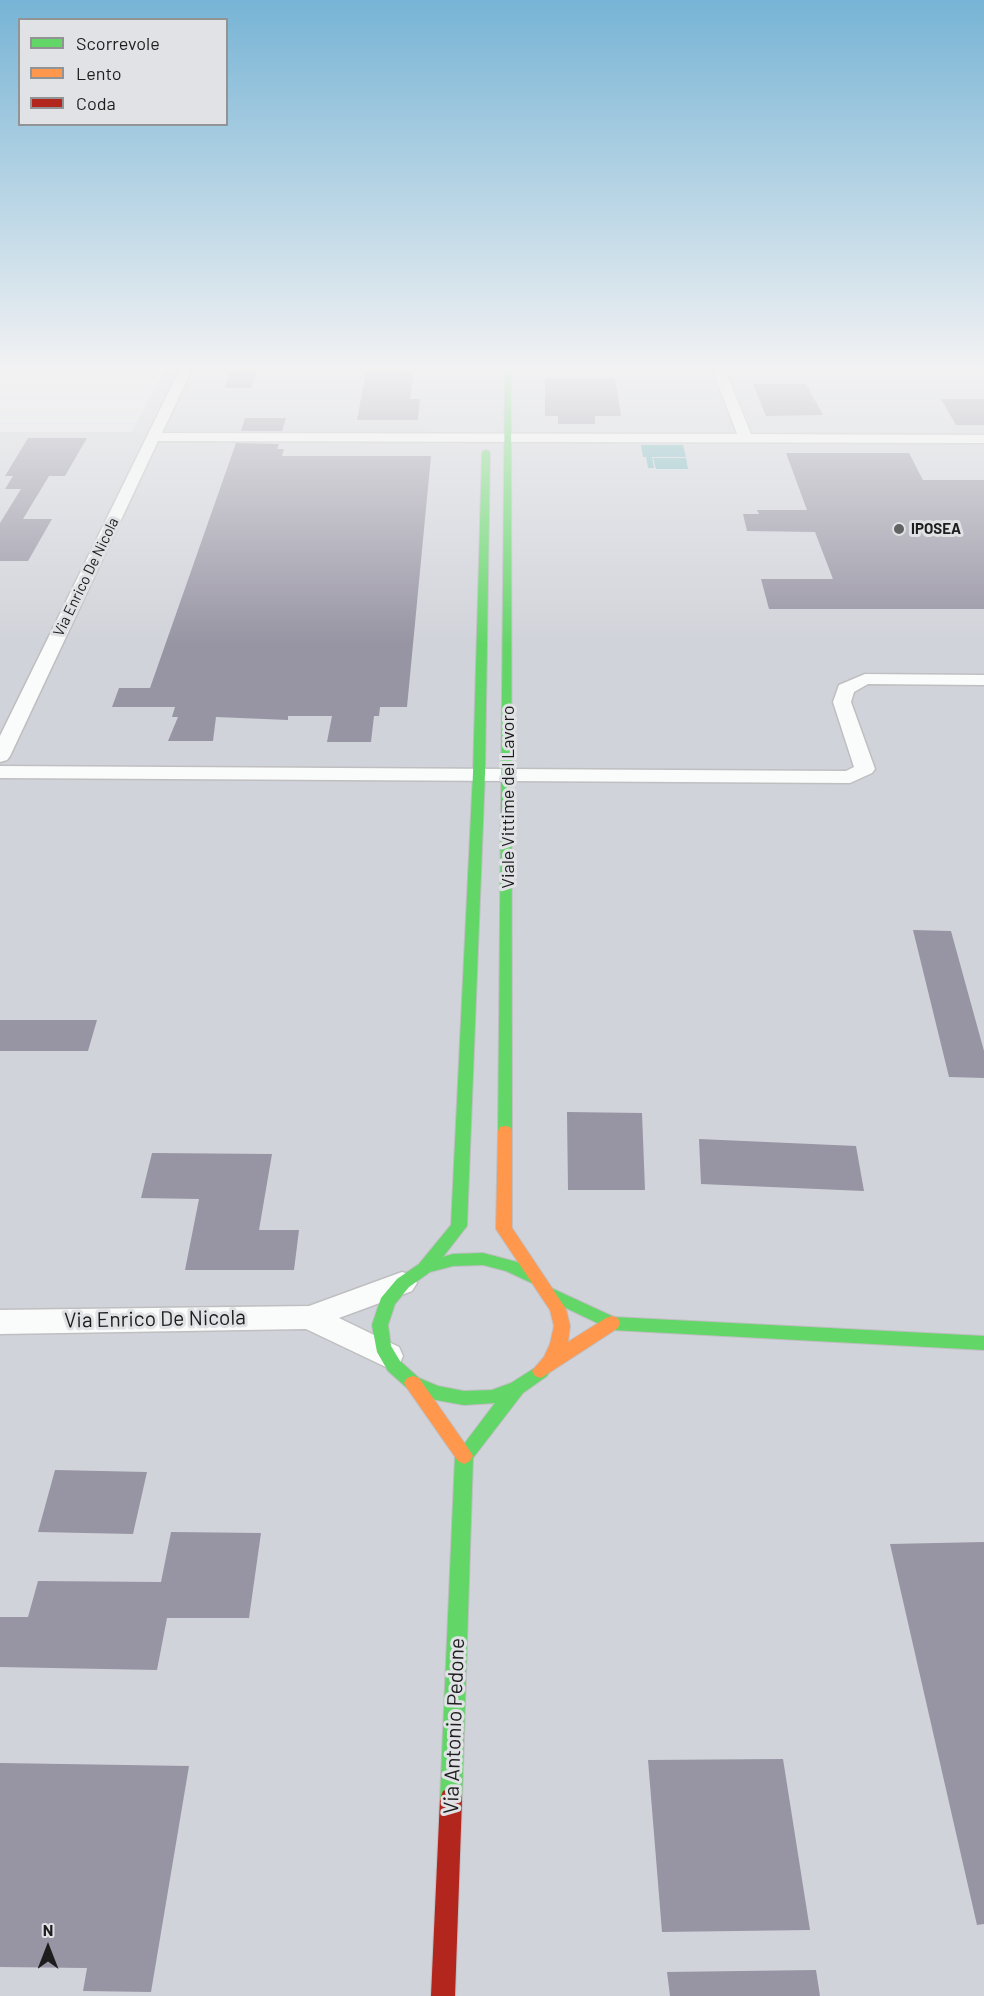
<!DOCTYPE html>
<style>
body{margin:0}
#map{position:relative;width:984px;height:1996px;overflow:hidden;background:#e1e2e4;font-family:Barlow,sans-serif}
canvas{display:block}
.legend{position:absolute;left:18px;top:18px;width:210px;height:108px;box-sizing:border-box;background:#e0e2e5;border:2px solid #929395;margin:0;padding:8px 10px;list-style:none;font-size:18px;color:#1d1d1e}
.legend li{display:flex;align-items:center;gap:12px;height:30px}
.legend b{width:30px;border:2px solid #929395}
.north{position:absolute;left:18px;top:1918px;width:60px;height:60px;-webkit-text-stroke:4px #e0e2e5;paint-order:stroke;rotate:0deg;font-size:16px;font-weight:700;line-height:24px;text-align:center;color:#1d1d1e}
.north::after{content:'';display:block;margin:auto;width:21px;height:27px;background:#1d1d1e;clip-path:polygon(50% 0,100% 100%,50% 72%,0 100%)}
</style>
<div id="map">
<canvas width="984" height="1996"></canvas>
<ul class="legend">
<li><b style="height:8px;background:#63d668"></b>Scorrevole</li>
<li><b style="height:8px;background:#ff974d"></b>Lento</li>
<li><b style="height:8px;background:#b3261e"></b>Coda</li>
</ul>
<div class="north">N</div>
</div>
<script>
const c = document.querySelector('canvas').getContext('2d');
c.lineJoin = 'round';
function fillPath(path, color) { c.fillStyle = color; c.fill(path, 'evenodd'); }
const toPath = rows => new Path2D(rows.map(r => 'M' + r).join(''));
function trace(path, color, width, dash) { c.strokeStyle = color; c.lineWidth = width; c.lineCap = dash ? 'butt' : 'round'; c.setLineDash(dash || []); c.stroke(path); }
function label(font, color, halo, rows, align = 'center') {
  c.font = font + ' Barlow,sans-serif'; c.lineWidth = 6; c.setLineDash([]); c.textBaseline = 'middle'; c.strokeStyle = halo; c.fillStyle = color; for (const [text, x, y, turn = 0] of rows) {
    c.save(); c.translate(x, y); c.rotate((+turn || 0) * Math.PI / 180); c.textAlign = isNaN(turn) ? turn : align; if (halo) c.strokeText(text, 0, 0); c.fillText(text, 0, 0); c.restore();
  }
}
fillPath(toPath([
 [167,365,984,365,984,1996,0,1996,0,432,132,432]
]), '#d1d3da');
fillPath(toPath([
 [641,445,683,445,686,457,652,457,654,468,648,468,646,457,643,457],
 [653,458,686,458,688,469,656,469]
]), '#6fb3b8');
fillPath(toPath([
 [231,371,257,371,251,388,224,388],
 [366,372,414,372,410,399,420,399,418,420,357,420],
 [545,378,615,378,621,416,595,416,595,424,558,424,558,416,545,416],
 [753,384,806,384,823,415,766,416],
 [941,399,984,399,984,425,956,425],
 [245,418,286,418,282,431,241,431],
 [28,438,87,438,65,476,49,476,23,519,52,519,28,561,0,561,0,523,21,489,5,489,13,476,5,476],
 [236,443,279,444,277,449,284,449,282,456,431,456,407,707,380,707,379,716,374,716,371,742,327,742,332,716,288,716,288,720,216,717,213,741,168,741,178,717,172,717,175,707,112,707,119,688,150,688],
 [786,453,909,453,923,480,984,480,984,609,769,609,761,579,833,579,815,532,747,531,743,514,759,514,757,510,807,510],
 [913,930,951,931,984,1051,984,1078,949,1077],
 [0,1020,97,1020,88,1051,0,1051],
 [567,1112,642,1113,645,1190,568,1190],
 [699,1139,856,1146,864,1191,701,1184],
 [152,1153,272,1154,259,1230,299,1230,294,1270,185,1270,199,1199,141,1198],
 [55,1470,147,1472,133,1534,38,1532],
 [171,1532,261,1533,249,1618,167,1618,157,1670,0,1667,0,1617,28,1617,38,1581,161,1582],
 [984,1542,984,1924,977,1925,890,1544],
 [783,1759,810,1930,662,1932,648,1760],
 [0,1763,189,1766,151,1992,83,1991,87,1968,0,1967],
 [816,1970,820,1996,670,1996,667,1972]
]), '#9794a3');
const street = toPath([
 [182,365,194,365,162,433,737,434,711,365,723,365,751,434,984,435,984,443,158,441,10,756,7,760,0,762,0,736,182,365],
 [865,674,984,675,984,685,868,684,854,692,851,702,875,769,872,773,850,783,0,778,0,766,846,771,854,767,833,702,839,685,865,674],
 [402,1272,412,1275,417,1283,412,1291,339,1318,399,1347,403,1356,399,1365,388,1368,306,1329,0,1334,0,1310,309,1306,402,1272]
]);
const fast = toPath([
 [505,365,511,365,512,1131,510,1135,505,1136,500,1135,498,1131,505,365],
 [486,450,490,452,485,773,467,1226,443,1257,453,1254,483,1253,517,1262,542,1275,544,1279,542,1283,536,1285,506,1271,483,1265,453,1266,430,1272,409,1287,395,1304,388,1325,391,1346,400,1361,419,1378,438,1386,464,1391,492,1390,511,1383,541,1364,547,1366,550,1371,547,1376,523,1393,473,1458,462,1799,459,1807,451,1810,443,1807,440,1799,455,1456,495,1403,464,1405,436,1400,407,1388,388,1371,377,1352,372,1325,381,1298,397,1279,419,1264,451,1225,473,773,482,452,486,450],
 [549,1287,614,1317,984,1336,984,1350,612,1330,543,1297,541,1293,543,1289,549,1287]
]);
const slow = toPath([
 [505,1126,510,1127,512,1131,512,1228,566,1309,570,1326,568,1342,606,1318,612,1316,618,1318,620,1323,618,1328,541,1378,535,1376,532,1371,544,1357,550,1344,554,1326,550,1310,496,1229,498,1131,500,1127,505,1126],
 [413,1376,419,1378,470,1451,473,1456,470,1461,464,1464,458,1461,407,1388,404,1383,407,1378,413,1376]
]);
const jam = toPath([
 [451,1788,459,1791,462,1799,455,1996,431,1996,440,1799,443,1791,451,1788]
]);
trace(street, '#bfbfc1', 3);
trace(fast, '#bfbfc1', 2);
trace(slow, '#bfbfc1', 2);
trace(jam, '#bfbfc1', 2);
fillPath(street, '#fafbfb');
fillPath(fast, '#63d668');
fillPath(slow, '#ff974d');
fillPath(jam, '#b3261e');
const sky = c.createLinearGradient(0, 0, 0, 645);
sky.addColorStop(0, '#77b4d5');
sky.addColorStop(0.57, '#f2f2f3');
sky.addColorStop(1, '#f2f2f300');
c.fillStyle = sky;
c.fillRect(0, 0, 984, 645);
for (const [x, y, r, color] of [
 [899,529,6,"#626263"]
]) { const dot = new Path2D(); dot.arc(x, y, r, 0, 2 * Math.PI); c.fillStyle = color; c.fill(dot); trace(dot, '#e0e2e5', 2); }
label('bold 15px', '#1d1d1e', '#e0e2e5', [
 ["IPOSEA",911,529]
], 'left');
label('15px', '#1d1d1e', '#e0e2e5', [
 ["Via Enrico De Nicola",86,577,-64]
]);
label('18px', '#1d1d1e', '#e0e2e5', [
 ["Viale Vittime del Lavoro",508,797,-90]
]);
label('21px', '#1d1d1e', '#e0e2e5', [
 ["Via Enrico De Nicola",155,1319,-1],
 ["Via Antonio Pedone",454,1726,-88]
]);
</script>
